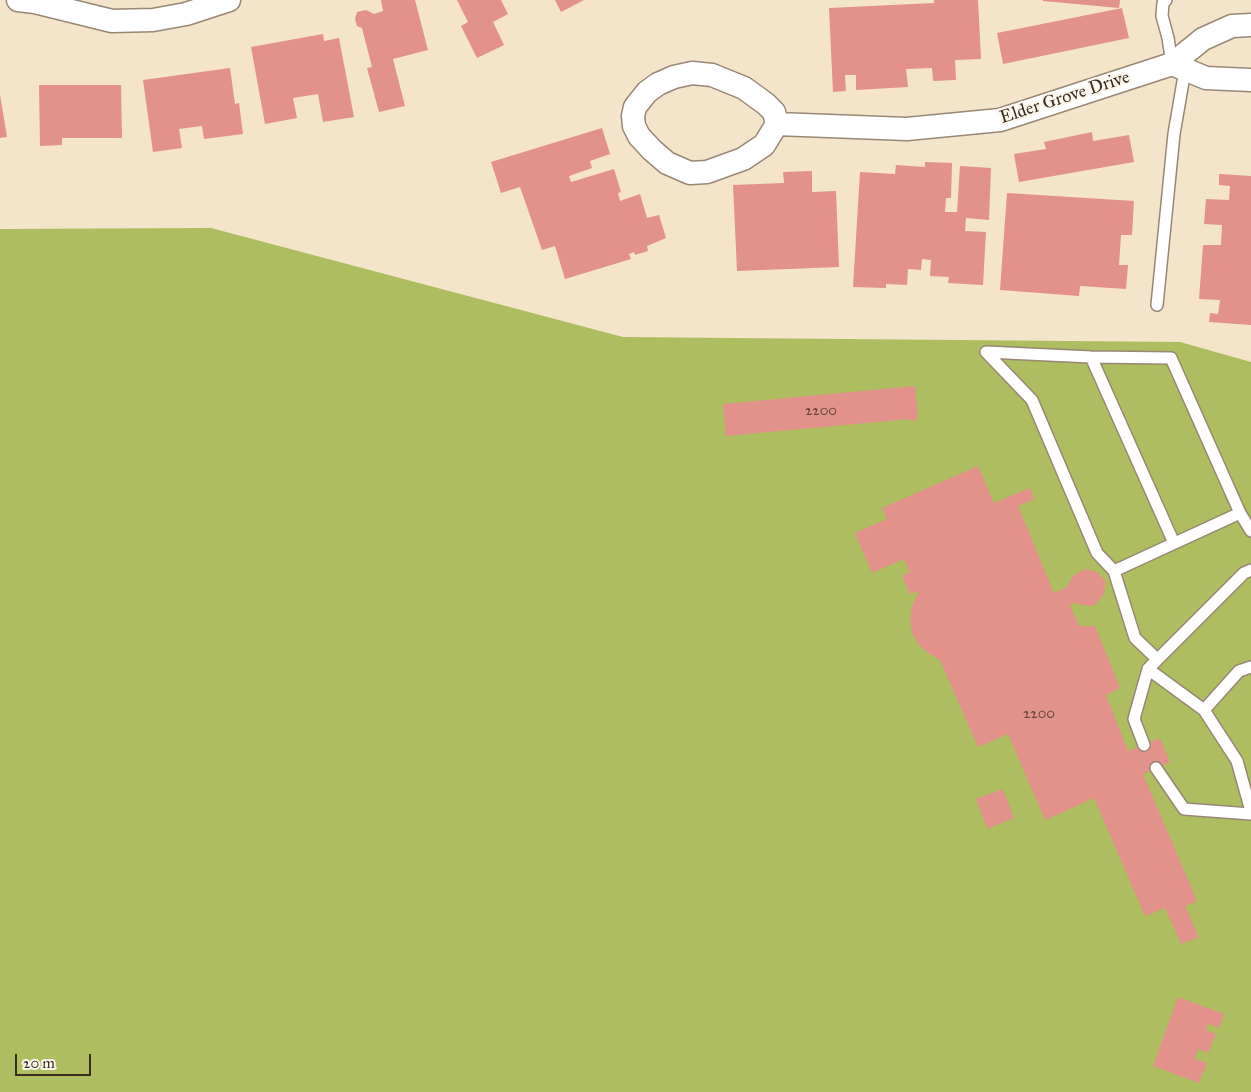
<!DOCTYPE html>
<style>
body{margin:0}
#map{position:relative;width:1251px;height:1092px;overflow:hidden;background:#f4e4ca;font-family:"IM FELL Great Primer",serif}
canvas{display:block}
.scale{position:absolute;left:15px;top:1054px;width:76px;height:22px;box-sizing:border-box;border:2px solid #3b2a1e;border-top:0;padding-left:6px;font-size:15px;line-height:18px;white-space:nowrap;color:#3b2a1e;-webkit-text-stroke:4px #fbf7ec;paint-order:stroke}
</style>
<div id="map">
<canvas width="1251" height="1092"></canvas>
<div class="scale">20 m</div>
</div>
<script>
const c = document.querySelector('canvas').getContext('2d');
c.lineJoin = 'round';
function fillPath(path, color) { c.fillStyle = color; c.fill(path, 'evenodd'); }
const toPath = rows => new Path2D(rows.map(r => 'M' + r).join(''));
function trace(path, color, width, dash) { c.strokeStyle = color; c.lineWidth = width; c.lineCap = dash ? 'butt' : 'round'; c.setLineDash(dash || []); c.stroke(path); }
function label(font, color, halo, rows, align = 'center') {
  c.font = font + ' "IM FELL Great Primer",serif'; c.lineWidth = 4.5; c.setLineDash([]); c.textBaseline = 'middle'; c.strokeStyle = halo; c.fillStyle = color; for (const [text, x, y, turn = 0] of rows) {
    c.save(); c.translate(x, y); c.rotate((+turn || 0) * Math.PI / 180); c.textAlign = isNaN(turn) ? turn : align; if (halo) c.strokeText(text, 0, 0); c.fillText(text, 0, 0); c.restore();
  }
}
fillPath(toPath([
 [211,228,623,337,1180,342,1251,362,1251,1092,0,1092,0,229]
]), '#aebd5f');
fillPath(toPath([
 [381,0,415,0,428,50,393,59,405,106,379,112,367,68,372,67,362,28,357,26,355,19,357,12,366,10,374,14,383,11],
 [457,0,501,0,508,14,493,22,504,45,477,58,461,26,468,22],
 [555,0,584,0,561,12],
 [934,0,978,0,981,59,955,60,956,80,933,81,932,68,906,69,908,87,856,90,856,75,845,75,846,91,833,92,829,8,934,3],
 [1043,0,1120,0,1119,8,1043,1],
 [1122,8,1129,38,1003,64,997,33],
 [323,34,324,41,339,38,354,117,323,122,318,94,293,98,297,118,265,124,251,47],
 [230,68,235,104,239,103,243,134,204,139,202,126,179,129,182,148,153,152,143,80],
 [39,85,121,85,122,138,62,138,62,145,40,146],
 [0,95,7,137,0,138],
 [602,128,610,154,590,161,592,168,569,176,571,182,614,169,621,192,618,193,620,201,640,194,647,218,659,215,666,238,647,246,648,251,635,255,634,252,629,254,631,259,565,279,555,246,542,250,520,187,501,193,491,162],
 [1092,132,1093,141,1129,135,1134,162,1019,182,1014,154,1046,149,1044,142],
 [925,162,952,163,951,198,946,198,945,212,957,212,960,166,991,168,989,220,966,218,965,231,986,232,983,285,948,283,949,277,930,276,931,260,922,259,921,270,908,269,907,285,886,284,886,288,853,287,860,172,895,174,896,165,925,167],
 [812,171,812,192,836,191,839,267,737,271,733,185,784,183,783,172],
 [1219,174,1251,176,1251,325,1209,322,1210,313,1218,314,1220,300,1199,299,1203,245,1221,245,1222,225,1204,224,1206,199,1229,200,1230,186,1219,185],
 [1007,193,1134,201,1132,235,1121,235,1119,265,1128,265,1126,289,1080,286,1079,296,1000,290],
 [915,386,918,420,910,421,910,419,726,436,723,404],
 [978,466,994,503,1030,488,1034,499,1018,506,1054,593,1067,587,1073,576,1085,569,1097,572,1106,582,1104,594,1095,605,1088,606,1074,603,1070,605,1079,626,1095,626,1120,688,1106,695,1128,751,1160,738,1170,762,1143,774,1197,901,1185,906,1199,937,1181,944,1165,908,1145,916,1094,798,1045,820,1008,734,978,747,940,660,928,653,919,645,912,633,910,620,912,606,919,591,910,594,902,576,910,572,904,559,872,573,855,533,887,519,882,508],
 [1003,789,1014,818,987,829,976,799],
 [1178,997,1224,1014,1219,1028,1208,1024,1206,1030,1216,1034,1208,1053,1198,1049,1195,1059,1207,1063,1199,1083,1153,1066]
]), '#e2918b');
const service = toPath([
 [1166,0,1163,3,1162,16,1168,38,1172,64],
 [1157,305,1174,134,1185,70],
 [1091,357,1174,543],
 [1114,571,1097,553,1032,400,986,352,1091,357,1171,358,1240,513],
 [1157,659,1135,638,1114,571,1240,513,1251,531],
 [1148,669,1204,710,1237,761,1251,811],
 [1204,710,1239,671,1251,667],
 [1144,745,1134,719,1148,669,1244,573,1251,570],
 [1156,768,1184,809,1251,814]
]);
const minor = toPath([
 [18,0,35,2,112,21,153,20,186,14,229,0],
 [1172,64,1206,78,1251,80],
 [692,73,712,75,744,88,766,104,774,112,777,124,764,145,743,159,707,172,690,173,667,163,652,150,639,136,634,126,633,116,635,107,647,92,658,84,674,77,692,73],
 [777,124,907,129,1000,120,1172,64,1203,39,1232,26,1251,25]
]);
trace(service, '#988774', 14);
trace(minor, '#988774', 25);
trace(service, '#fff', 11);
trace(minor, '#fff', 22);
label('15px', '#654439', null, [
 ["2200",821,411],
 ["2200",1039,714]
]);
label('18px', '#3b2a1e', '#fbf7ec', [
 ["Elder Grove Drive",1065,98,-18]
]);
</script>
